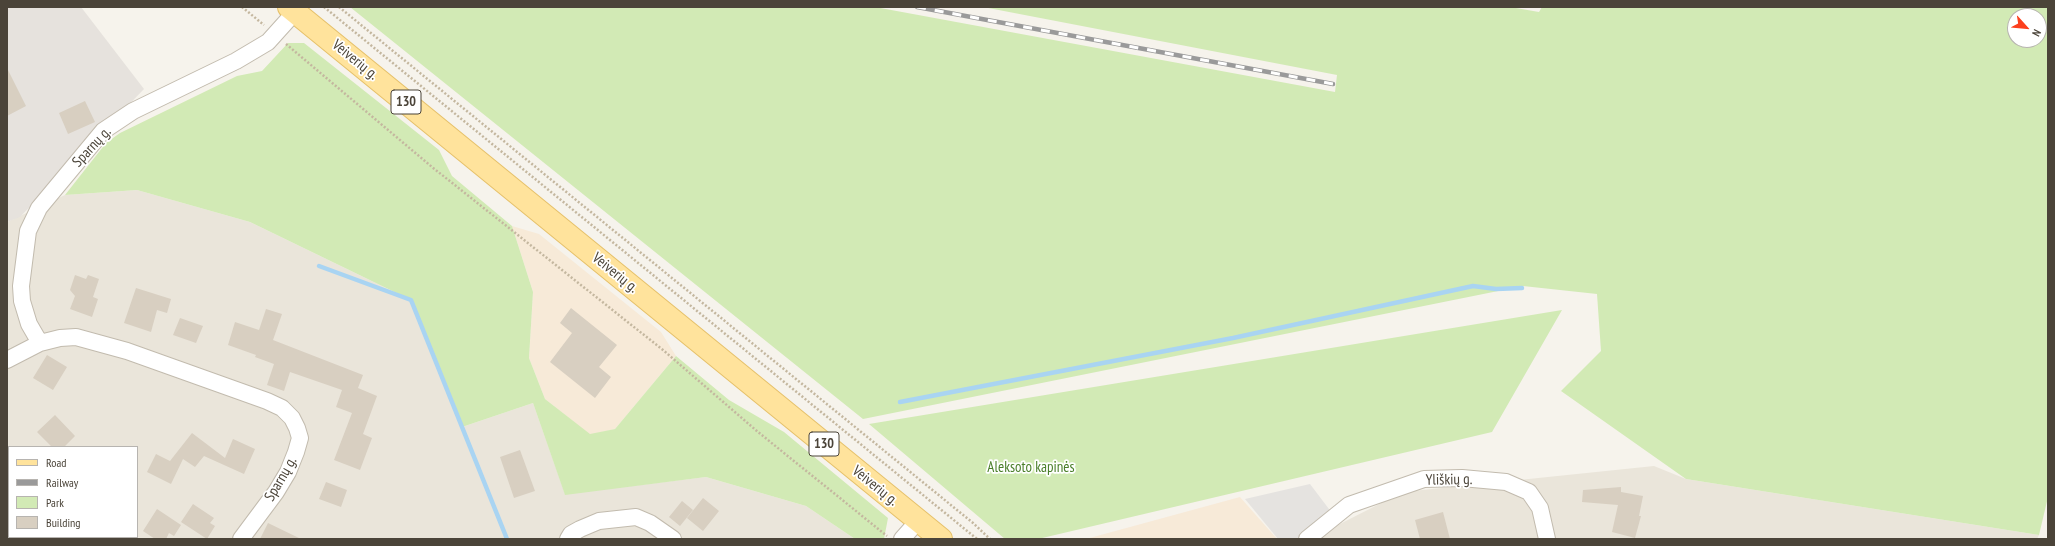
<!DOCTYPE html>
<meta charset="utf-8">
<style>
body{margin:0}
#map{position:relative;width:2055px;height:546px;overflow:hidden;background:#f6f3ec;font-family:"PT Sans Narrow",sans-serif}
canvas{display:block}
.frame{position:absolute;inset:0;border:8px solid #4b4439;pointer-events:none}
.legend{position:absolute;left:8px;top:446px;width:130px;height:92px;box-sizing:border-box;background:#fff;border:1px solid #b7b4b0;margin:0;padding:5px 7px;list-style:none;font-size:12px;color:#4b4439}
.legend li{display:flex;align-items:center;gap:8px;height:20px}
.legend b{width:20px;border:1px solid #b7b4b0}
.north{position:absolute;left:2007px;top:8px;width:40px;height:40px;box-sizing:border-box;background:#fff;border:1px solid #b7b4b0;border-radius:50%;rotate:117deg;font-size:11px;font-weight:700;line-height:16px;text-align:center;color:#4b4439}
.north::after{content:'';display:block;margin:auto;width:14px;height:18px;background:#fc3f1d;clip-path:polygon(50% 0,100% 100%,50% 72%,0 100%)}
</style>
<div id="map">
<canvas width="2055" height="546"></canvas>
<div class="frame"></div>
<ul class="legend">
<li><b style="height:5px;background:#ffe39c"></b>Road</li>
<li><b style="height:5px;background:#9a9a9a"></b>Railway</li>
<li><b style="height:11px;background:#d2eab5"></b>Park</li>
<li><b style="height:11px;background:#d8cfc1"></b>Building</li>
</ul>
<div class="north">N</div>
</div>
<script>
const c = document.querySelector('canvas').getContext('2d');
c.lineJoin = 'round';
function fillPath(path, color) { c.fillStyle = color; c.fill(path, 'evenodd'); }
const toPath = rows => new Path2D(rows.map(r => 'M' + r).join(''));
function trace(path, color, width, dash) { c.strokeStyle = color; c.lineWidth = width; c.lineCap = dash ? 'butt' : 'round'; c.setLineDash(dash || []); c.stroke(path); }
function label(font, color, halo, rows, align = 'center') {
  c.font = font + ' "PT Sans Narrow",sans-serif'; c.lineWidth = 3.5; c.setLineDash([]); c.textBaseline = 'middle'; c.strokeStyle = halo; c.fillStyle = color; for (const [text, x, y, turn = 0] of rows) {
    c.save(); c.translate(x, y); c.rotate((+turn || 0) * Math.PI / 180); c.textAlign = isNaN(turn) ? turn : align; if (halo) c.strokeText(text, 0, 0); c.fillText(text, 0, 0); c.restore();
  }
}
fillPath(toPath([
 [137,190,250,222,411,300,462,427,533,403,565,494,706,477,806,506,855,539,7,539,7,222,65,195],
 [9,447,137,447,137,537,9,537],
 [1654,466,1686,479,2039,535,2037,539,1319,539,1332,528,1403,492]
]), '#eae5da');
fillPath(toPath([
 [512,226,539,234,661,332,676,356,615,429,590,435,545,399,529,358,533,292],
 [1240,497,1277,539,1086,539]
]), '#f7ead8');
fillPath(toPath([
 [7,7,81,7,144,89,20,217,7,222]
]), '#e6e2dd');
fillPath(toPath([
 [350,7,875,7,1335,92,1337,75,983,7,1510,7,1539,12,1542,7,2048,7,2048,497,2039,535,1686,479,1561,391,1601,351,1597,294,1523,286,863,419],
 [2015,16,2039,16,2039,40,2015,40],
 [288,43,304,43,439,150,452,176,512,226,533,292,529,358,545,399,590,434,615,429,676,356,729,400,784,432,888,518,884,539,855,539,806,506,706,477,565,495,533,403,462,427,411,300,250,222,137,190,65,195,106,143,120,133,237,76,262,71],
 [1562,310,1492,432,1038,539,1005,539,869,424]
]), '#d2eab5');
fillPath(toPath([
 [1310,484,1332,513,1301,539,1278,539,1245,499]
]), '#e5e3e0');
trace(toPath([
 [319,266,411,300,507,539],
 [900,402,1233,338,1473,286,1496,289,1522,288]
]), '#a9d4f2', 4.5);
fillPath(toPath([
 [7,68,26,106,7,116],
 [85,101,95,122,68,134,59,113],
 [75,275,86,279,88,275,99,279,93,297,98,299,92,317,70,309,75,296,70,290],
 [136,288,171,299,167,313,157,310,151,332,124,323],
 [571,308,617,345,599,367,611,377,595,398,550,362,572,333,560,323],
 [266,309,282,314,273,340,363,375,358,388,377,396,363,434,372,438,360,470,334,460,352,413,336,407,342,390,290,372,284,391,267,385,274,364,255,357,256,355,228,345,235,322,259,330],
 [180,318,203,326,196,343,173,335],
 [47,355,67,367,53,390,33,378],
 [55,415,75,436,64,447,52,447,37,432],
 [192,433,225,458,233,439,255,449,244,474,204,456,195,467,183,459,171,484,147,472,156,454,170,461],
 [520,450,535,491,514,498,500,457],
 [326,482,347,490,341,507,319,499],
 [1621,487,1621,492,1643,496,1639,516,1641,516,1635,538,1612,532,1618,505,1582,502,1583,490],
 [703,498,719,511,703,531,687,518],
 [682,501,693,510,680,526,669,517],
 [193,504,214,518,210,523,215,526,207,539,181,522],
 [157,509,181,525,174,536,169,533,166,539,155,539,143,531],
 [1443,512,1450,539,1420,539,1415,520],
 [268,523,301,539,260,539]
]), '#d8cfc1');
const minor = toPath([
 [40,343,29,324,22,301,21,286,28,231,39,208,103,131,133,111,236,61,268,42,295,12],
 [7,360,40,343,60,338,76,337,127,351,267,401,282,408,292,418,297,428,300,438,296,452,288,472,276,492,241,539],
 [568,539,571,534,580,529,599,521,636,517,650,523,673,539],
 [902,539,918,521],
 [1307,539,1349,505,1424,479,1462,478,1506,482,1529,492,1540,508,1547,539]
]);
const primary = toPath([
 [289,7,941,539]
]);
trace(minor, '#c2bbae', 18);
trace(primary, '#e6c16a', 24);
trace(toPath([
 [242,7,264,25],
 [324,7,977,539],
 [339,7,973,523,990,539],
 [286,44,432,167,663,350,758,432,887,536]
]), '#c4b79f', 2.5, [2, 2]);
trace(minor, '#fff', 16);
trace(primary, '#ffe39c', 22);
const rail = toPath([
 [917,7,1333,84]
]);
trace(rail, '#9a9a9a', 4.5);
trace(rail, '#fff', 3, [9]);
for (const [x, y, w] of [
 [406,102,30],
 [824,444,30]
]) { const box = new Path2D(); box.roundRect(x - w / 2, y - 12, w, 24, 3); c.fillStyle = '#fff'; c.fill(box); trace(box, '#4b4439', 1); }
label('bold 14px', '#4b4439', null, [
 ["130",406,102],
 ["130",824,444]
]);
label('15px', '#4b4439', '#fff', [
 ["Veiverių g.",355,60,39],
 ["Sparnų g.",92,147,-47],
 ["Veiverių g.",615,273,39],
 ["Sparnų g.",281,479,-60],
 ["Yliškių g.",1449,480,-1],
 ["Veiverių g.",875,486,39]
]);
label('15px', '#4a7f2a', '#fff', [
 ["Aleksoto kapinės",1031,468]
]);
</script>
